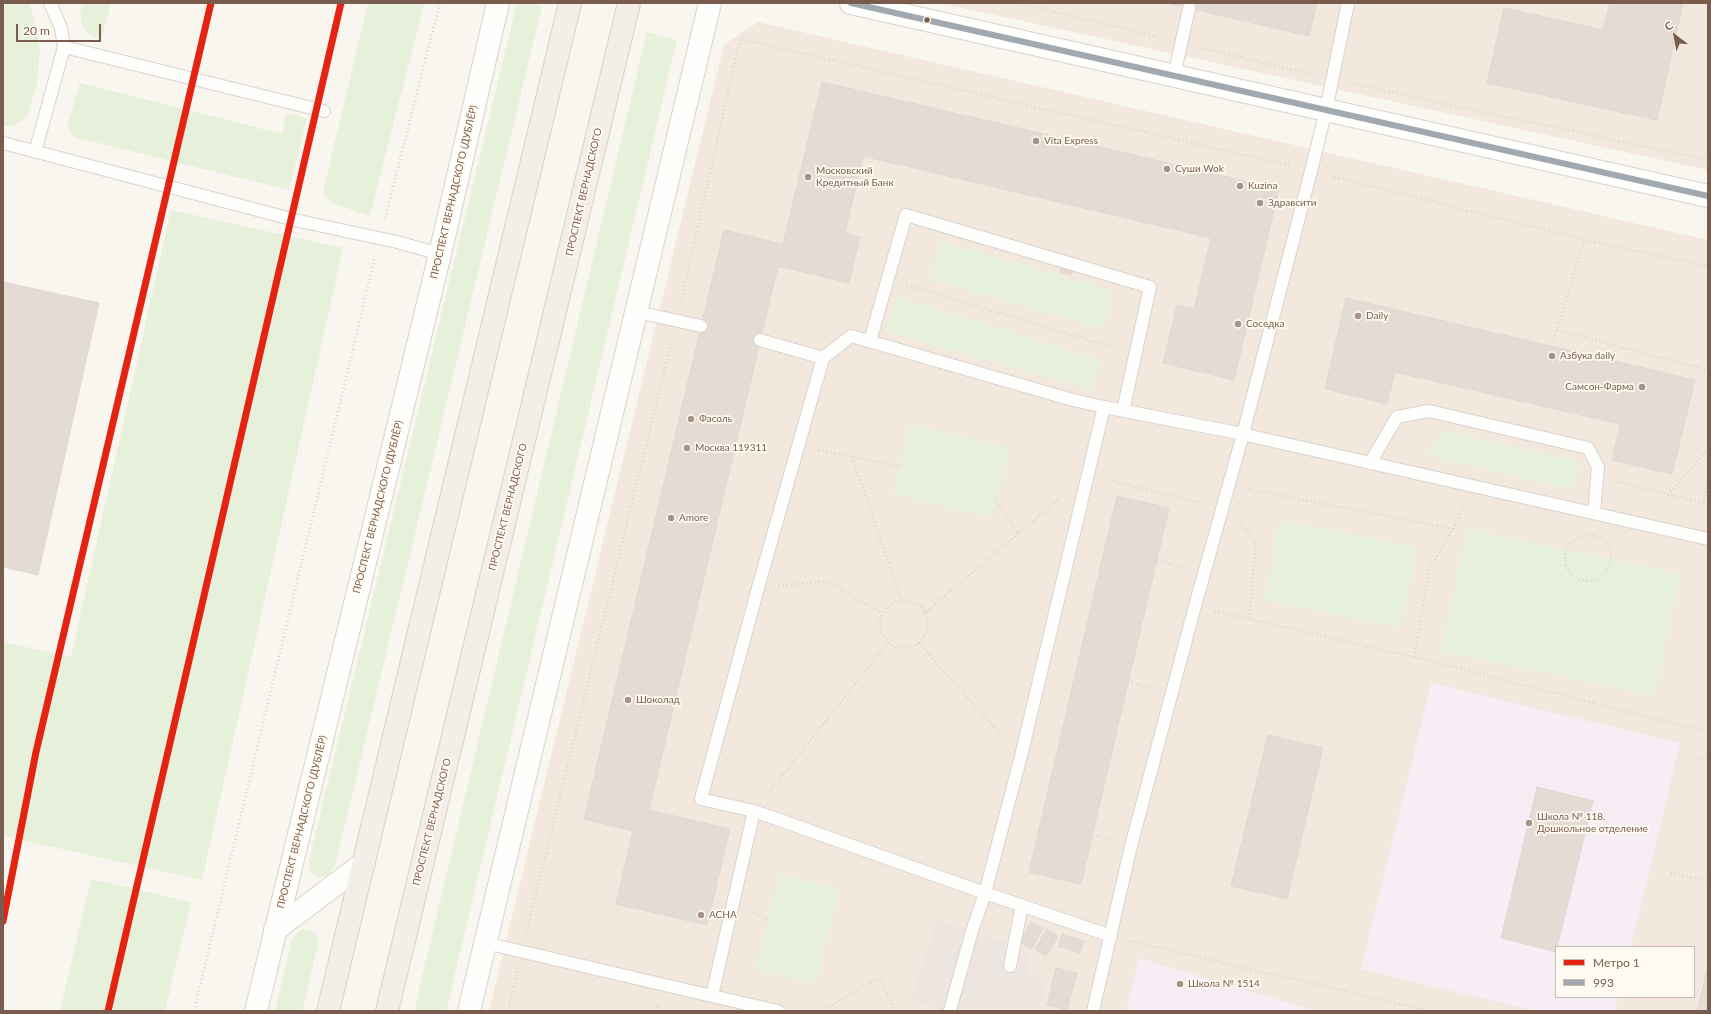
<!DOCTYPE html>
<meta charset="utf-8">
<style>
body{margin:0}
#map{position:relative;width:1711px;height:1014px;overflow:hidden;background:#f9f5ef;font-family:Lato,sans-serif}
canvas{display:block}
.frame{position:absolute;inset:0;border:4px solid #795c4d;pointer-events:none}
.legend{position:absolute;left:1555px;top:946px;width:140px;height:52px;box-sizing:border-box;background:#fffaf2;border:1px solid #c9bbb0;margin:0;padding:5px 7px;list-style:none;font-size:12px;color:#795c4d}
.legend li{display:flex;align-items:center;gap:8px;height:20px}
.legend b{width:20px;border:1px solid #c9bbb0}
.north{position:absolute;left:1655px;top:16px;width:40px;height:40px;-webkit-text-stroke:3px #fffaf2;paint-order:stroke;rotate:328deg;font-size:11px;font-weight:700;line-height:16px;text-align:center;color:#795c4d}
.north::after{content:'';display:block;margin:auto;width:14px;height:18px;background:#795c4d;clip-path:polygon(50% 0,100% 100%,50% 72%,0 100%)}
.scale{position:absolute;left:16px;top:24px;width:85px;height:18px;box-sizing:border-box;border:2px solid #795c4d;border-top:0;padding-left:5px;font-size:12px;line-height:14px;white-space:nowrap;color:#795c4d;-webkit-text-stroke:3px #fffaf2;paint-order:stroke}
</style>
<div id="map">
<canvas width="1711" height="1014"></canvas>
<div class="frame"></div>
<ul class="legend">
<li><b style="height:5px;background:#e42313"></b>Метро 1</li>
<li><b style="height:5px;background:#a1a8af"></b>993</li>
</ul>
<div class="north">С</div>
<div class="scale">20 m</div>
</div>
<script>
const c = document.querySelector('canvas').getContext('2d');
c.lineJoin = 'round';
function fillPath(path, color) { c.fillStyle = color; c.fill(path, 'evenodd'); }
const toPath = rows => new Path2D(rows.map(r => 'M' + r).join(''));
function trace(path, color, width, dash) { c.strokeStyle = color; c.lineWidth = width; c.lineCap = dash ? 'butt' : 'round'; c.setLineDash(dash || []); c.stroke(path); }
function label(font, color, halo, rows, align = 'center') {
  c.font = font + ' Lato,sans-serif'; c.lineWidth = 3.5; c.setLineDash([]); c.textBaseline = 'middle'; c.strokeStyle = halo; c.fillStyle = color; for (const [text, x, y, turn = 0] of rows) {
    c.save(); c.translate(x, y); c.rotate((+turn || 0) * Math.PI / 180); c.textAlign = isNaN(turn) ? turn : align; if (halo) c.strokeText(text, 0, 0); c.fillText(text, 0, 0); c.restore();
  }
}
fillPath(toPath([
 [940,3,1708,3,1708,170],
 [758,22,1708,240,1708,1011,489,1011,724,45],
 [1556,947,1694,947,1694,997,1556,997]
]), '#f2e8dd');
fillPath(toPath([
 [938,919,982,936,1013,945,1026,952,1028,975,1047,978,1040,1011,938,1011,937,1008,911,998]
]), '#ede5e0');
fillPath(toPath([
 [1431,683,1680,743,1631,947,1556,947,1556,997,1618,997,1615,1011,1534,1011,1361,969],
 [1139,958,1316,1011,1126,1011]
]), '#f6edf5');
fillPath(toPath([
 [6,3,30,3,40,50,37,84,27,117,12,127,3,125,3,14],
 [85,3,111,3,101,40,90,36,82,25,80,11],
 [368,3,424,3,370,216,332,203,323,192],
 [517,3,532,3,542,6,335,866,328,875,319,878,311,873,309,861],
 [647,32,677,40,446,1011,414,1011],
 [80,83,282,134,287,113,307,118,289,190,74,137,67,127],
 [171,210,343,248,202,880,3,836,3,642,71,657],
 [941,241,1114,291,1103,329,930,279],
 [896,296,1101,360,1092,390,886,332],
 [910,424,1010,448,992,518,893,494],
 [1444,431,1581,462,1573,490,1425,455],
 [1280,520,1417,547,1400,628,1265,600],
 [1467,529,1680,574,1655,696,1441,651],
 [779,874,839,889,815,984,755,969],
 [91,879,191,902,165,1011,60,1011],
 [302,929,309,930,315,933,319,940,302,1011,275,1011,292,941,296,934]
]), '#e6f0da');
const building = toPath([
 [1167,3,1317,3,1309,36,1167,3],
 [1610,3,1683,3,1657,120,1487,83,1504,8,1603,30,1610,3],
 [822,82,1279,189,1234,380,1163,363,1177,305,1194,309,1211,238,863,156,845,233,860,237,849,283,778,266,649,810,730,829,707,925,616,904,633,831,584,819,724,230,783,244,822,82],
 [1061,265,1073,269,1071,275,1060,272,1061,265],
 [3,282,99,303,38,575,3,567,3,282],
 [1346,298,1695,380,1672,474,1612,460,1620,424,1395,372,1387,404,1325,389,1346,298],
 [1117,496,1169,508,1081,884,1029,872,1117,496],
 [1268,735,1323,748,1287,899,1231,886,1268,735],
 [1537,787,1593,801,1556,952,1501,938,1537,787],
 [1031,922,1043,929,1031,949,1020,942,1031,922],
 [1047,929,1058,936,1046,956,1035,949,1047,929],
 [1062,934,1084,941,1080,953,1058,946,1062,934],
 [1708,966,1708,1011,1697,1011,1702,991,1708,966],
 [1056,968,1077,973,1067,1010,1047,1005,1056,968]
]);
fillPath(building, '#e4dbd4');
trace(building, '#e2d8d1', 1);
const lane = toPath([
 [64,47,324,111],
 [1174,76,1189,8],
 [3,143,299,221,397,242,440,254],
 [35,152,64,47,61,28,50,3],
 [637,312,701,326],
 [760,340,823,358,851,336,1073,400,1104,407,1233,432,1708,539],
 [870,341,906,215,1150,287,1123,411],
 [1104,407,1021,756,985,893,1111,936],
 [1370,463,1397,417,1429,411,1588,448,1598,467,1594,513],
 [754,811,985,893,972,931,950,1010],
 [485,943,712,996,754,811,701,799,758,588,823,358],
 [1010,966,1022,905],
 [712,996,778,1011],
 [1093,1011,1131,846,1195,606,1243,434,1311,171,1326,110,1348,3]
]);
const secondary = toPath([
 [851,3,1708,196],
 [275,930,364,863],
 [256,1011,440,254,498,3],
 [469,1011,710,3]
]);
const primary = toPath([
 [328,1011,570,3],
 [387,1011,629,3]
]);
trace(lane, '#d9d2cd', 14);
trace(secondary, '#d9d2cb', 24);
trace(primary, '#dad1cc', 24);
trace(toPath([
 [1020,3,1161,38],
 [1201,48,1313,74],
 [1353,84,1708,160],
 [1331,176,1584,240,1708,266],
 [385,218,440,3],
 [907,285,1115,348],
 [681,302,740,39,1292,166],
 [1557,330,1708,370],
 [1552,347,1584,240],
 [819,450,900,466],
 [852,457,901,599],
 [1108,480,1202,503],
 [1708,480,1703,503,1708,505],
 [1617,482,1703,503],
 [1248,489,1453,529],
 [1668,495,1708,449],
 [996,502,1019,533],
 [1241,522,1256,544,1249,618],
 '1565 558a23 23 0 1 1 46 0a23 23 0 1 1-46 0Z',
 [1157,560,1185,569],
 [779,586,826,581,882,613],
 '880 624a24 24 0 1 1 48 0a24 24 0 1 1-48 0Z',
 [1215,611,1414,657,1704,731],
 [926,612,1060,498],
 [919,643,1004,738],
 [1414,657,1429,569,1453,529,1463,506],
 [1128,682,1151,688],
 [1698,758,1708,759],
 [768,794,888,642],
 [1092,835,1111,840],
 [1671,873,1708,880],
 [752,912,768,919],
 [527,931,672,340],
 [1130,941,1431,1011],
 [1694,990,1702,991],
 [194,1011,375,257],
 [508,1011,518,971],
 [656,1011,658,1004],
 [822,1011,880,977,893,1008,892,1011]
]), '#dbd4d0', 2.5, [1, 3]);
trace(lane, '#fefefd', 12);
trace(secondary, '#fefefd', 22);
trace(primary, '#f3eee7', 22);
trace(toPath([
 [851,3,1708,196]
]), '#a1a8af', 6);
trace(toPath([
 [3,921,36,752,211,3],
 [108,1011,341,3]
]), '#e42313', 7);
for (const [x, y, r, color] of [
 [927,20,3.5,"#795c4d"],
 [1036,141,4,"#a69286"],
 [1167,169,4,"#a69286"],
 [808,177,4,"#a69286"],
 [1240,186,4,"#a69286"],
 [1260,203,4,"#a69286"],
 [1358,316,4,"#a69286"],
 [1238,324,4,"#a69286"],
 [1552,356,4,"#a69286"],
 [1642,387,4,"#a69286"],
 [691,419,4,"#a69286"],
 [687,448,4,"#a69286"],
 [671,518,4,"#a69286"],
 [628,700,4,"#a69286"],
 [1529,823,4,"#a69286"],
 [701,915,4,"#a69286"],
 [1180,984,4,"#a69286"]
]) { const dot = new Path2D(); dot.arc(x, y, r, 0, 2 * Math.PI); c.fillStyle = color; c.fill(dot); trace(dot, '#fffaf2', 1.5); }
label('10px', '#795c4d', '#fffaf2', [
 ["Vita Express",1044,141],
 ["Суши Wok",1175,169],
 ["Московский",816,171],
 ["Кредитный Банк",816,183],
 ["Kuzina",1248,186],
 ["Здравсити",1268,203],
 ["Daily",1366,316],
 ["Соседка",1246,324],
 ["Азбука daily",1560,356],
 ["Самсон-Фарма",1634,387,"right"],
 ["Фасоль",699,419],
 ["Москва 119311",695,448],
 ["Amore",679,518],
 ["Шоколад",636,700],
 ["Школа № 118.",1537,817],
 ["Дошкольное отделение",1537,829],
 ["ACHA",709,915],
 ["Школа № 1514",1188,984]
], 'left');
label('10px', '#795c4d', '#fffaf2', [
 ["ПРОСПЕКТ ВЕРНАДСКОГО (ДУБЛЁР)",454,192,-77],
 ["ПРОСПЕКТ ВЕРНАДСКОГО",584,192,-77],
 ["ПРОСПЕКТ ВЕРНАДСКОГО (ДУБЛЁР)",378,507,-76],
 ["ПРОСПЕКТ ВЕРНАДСКОГО",508,507,-76],
 ["ПРОСПЕКТ ВЕРНАДСКОГО (ДУБЛЁР)",302,822,-76],
 ["ПРОСПЕКТ ВЕРНАДСКОГО",432,822,-76]
]);
</script>
